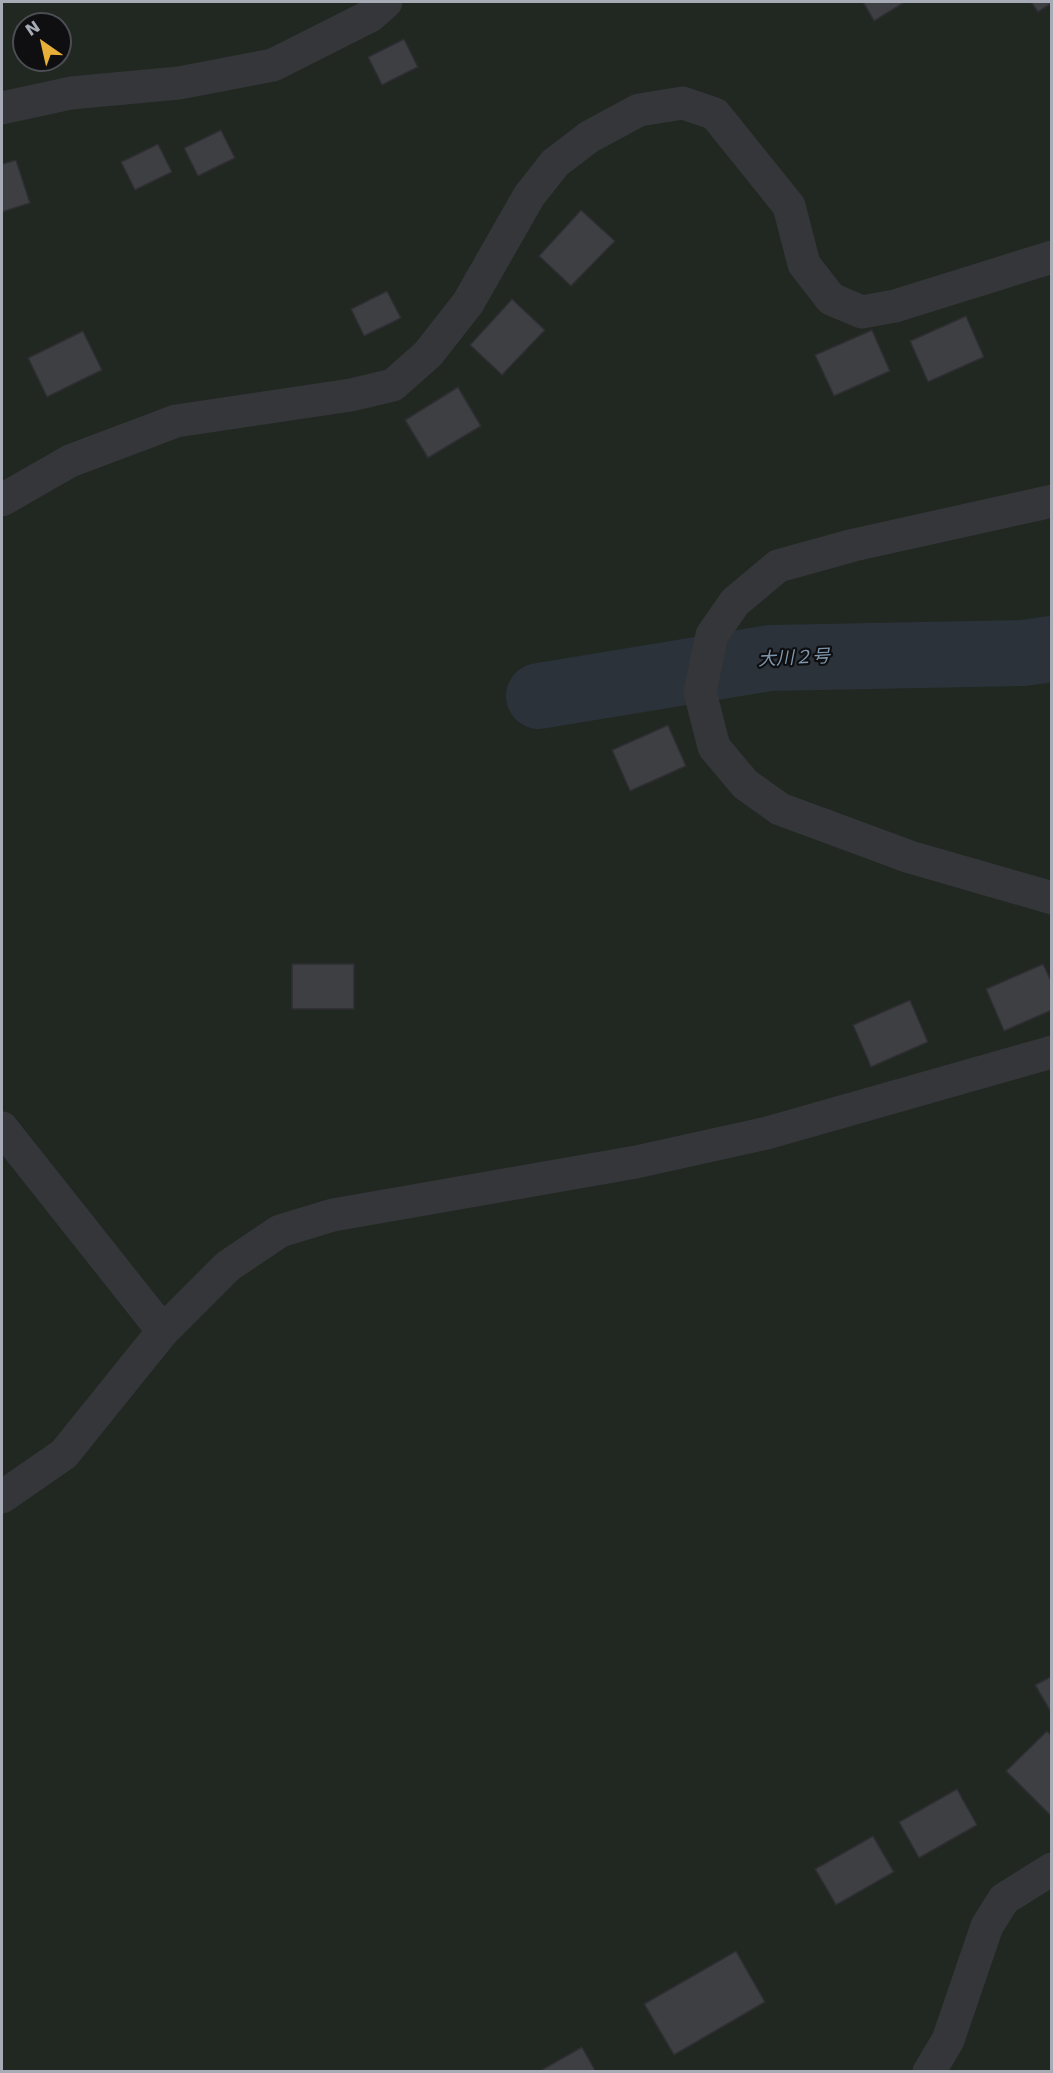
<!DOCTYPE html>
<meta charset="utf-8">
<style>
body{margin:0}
#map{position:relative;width:1053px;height:2073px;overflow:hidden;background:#141416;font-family:"DejaVu Sans",sans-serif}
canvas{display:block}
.frame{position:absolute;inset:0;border:3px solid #a6abb5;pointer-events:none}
.north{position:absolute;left:12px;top:12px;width:60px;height:60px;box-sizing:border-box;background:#0f0f11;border:2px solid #4b4d53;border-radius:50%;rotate:326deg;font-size:16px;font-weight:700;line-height:24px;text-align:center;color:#a6abb5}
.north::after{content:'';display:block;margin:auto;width:21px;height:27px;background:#e9b039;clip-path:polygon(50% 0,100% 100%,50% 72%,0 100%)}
</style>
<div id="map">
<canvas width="1053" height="2073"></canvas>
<div class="frame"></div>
<div class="north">N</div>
</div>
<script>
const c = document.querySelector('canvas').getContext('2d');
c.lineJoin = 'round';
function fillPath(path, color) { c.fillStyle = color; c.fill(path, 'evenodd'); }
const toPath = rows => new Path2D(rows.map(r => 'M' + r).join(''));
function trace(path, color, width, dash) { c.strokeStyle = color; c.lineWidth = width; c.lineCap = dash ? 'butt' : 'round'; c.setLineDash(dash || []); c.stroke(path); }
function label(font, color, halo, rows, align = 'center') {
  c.font = font + ' "DejaVu Sans","Noto Sans JP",sans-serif'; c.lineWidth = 4.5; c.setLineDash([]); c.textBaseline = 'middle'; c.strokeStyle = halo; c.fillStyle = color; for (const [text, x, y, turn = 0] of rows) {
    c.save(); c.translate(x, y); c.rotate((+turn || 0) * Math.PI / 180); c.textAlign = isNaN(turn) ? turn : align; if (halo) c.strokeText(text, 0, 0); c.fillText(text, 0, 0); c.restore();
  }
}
fillPath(toPath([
 [2,2,1051,2,1051,2071,2,2072],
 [24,24,60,24,60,60,24,60]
]), '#202821');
trace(toPath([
 [539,696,770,658,1023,653,1052,649]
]), '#2b3239', 66);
const building = toPath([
 [863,2,905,2,874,21,863,2],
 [1031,2,1052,2,1052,3,1038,12,1031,2],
 [404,39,418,67,382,85,368,57,404,39],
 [221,130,235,158,198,176,184,148,221,130],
 [158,144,172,172,135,190,121,162,158,144],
 [16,160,30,203,2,212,2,164,16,160],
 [581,210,615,241,571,286,539,256,581,210],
 [387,291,401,318,364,336,351,309,387,291],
 [512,299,545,330,502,375,470,345,512,299],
 [966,316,984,357,928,382,910,341,966,316],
 [872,330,890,371,834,396,815,355,872,330],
 [83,331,102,370,47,397,28,358,83,331],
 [458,387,481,426,428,458,405,420,458,387],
 [668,725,686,766,630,791,612,750,668,725],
 [292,964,354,964,354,1009,292,1009,292,964],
 [1043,964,1052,983,1052,1010,1004,1031,986,989,1043,964],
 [910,1000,928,1042,871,1067,853,1025,910,1000],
 [1052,1676,1052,1714,1035,1685,1052,1676],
 [1047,1731,1052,1736,1052,1817,1006,1771,1047,1731],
 [957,1789,977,1825,919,1858,899,1822,957,1789],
 [873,1836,894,1872,836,1905,815,1869,873,1836],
 [736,1951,765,2002,674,2055,644,2004,736,1951],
 [582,2047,596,2072,538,2072,582,2047]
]);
fillPath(building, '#3e3f43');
trace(building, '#2e2e32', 1.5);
trace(toPath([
 [2,108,71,93,179,83,273,65,370,16,386,2],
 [2,500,70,461,176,421,351,395,393,385,428,354,468,303,529,196,555,163,589,137,639,110,683,103,715,114,789,206,804,264,831,299,862,312,895,306,1052,257],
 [1052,501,854,545,778,566,735,602,712,635,700,692,714,747,745,784,780,809,910,857,1052,898],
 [2,1128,163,1331],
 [2,1497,64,1454,163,1331,228,1266,280,1231,333,1215,636,1162,767,1133,1052,1052],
 [929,2072,948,2040,987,1926,1004,1899,1052,1869]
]), '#35363a', 33);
label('italic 18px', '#7f98af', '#0f0f11', [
 ["大川２号",794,659,-3]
]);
</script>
